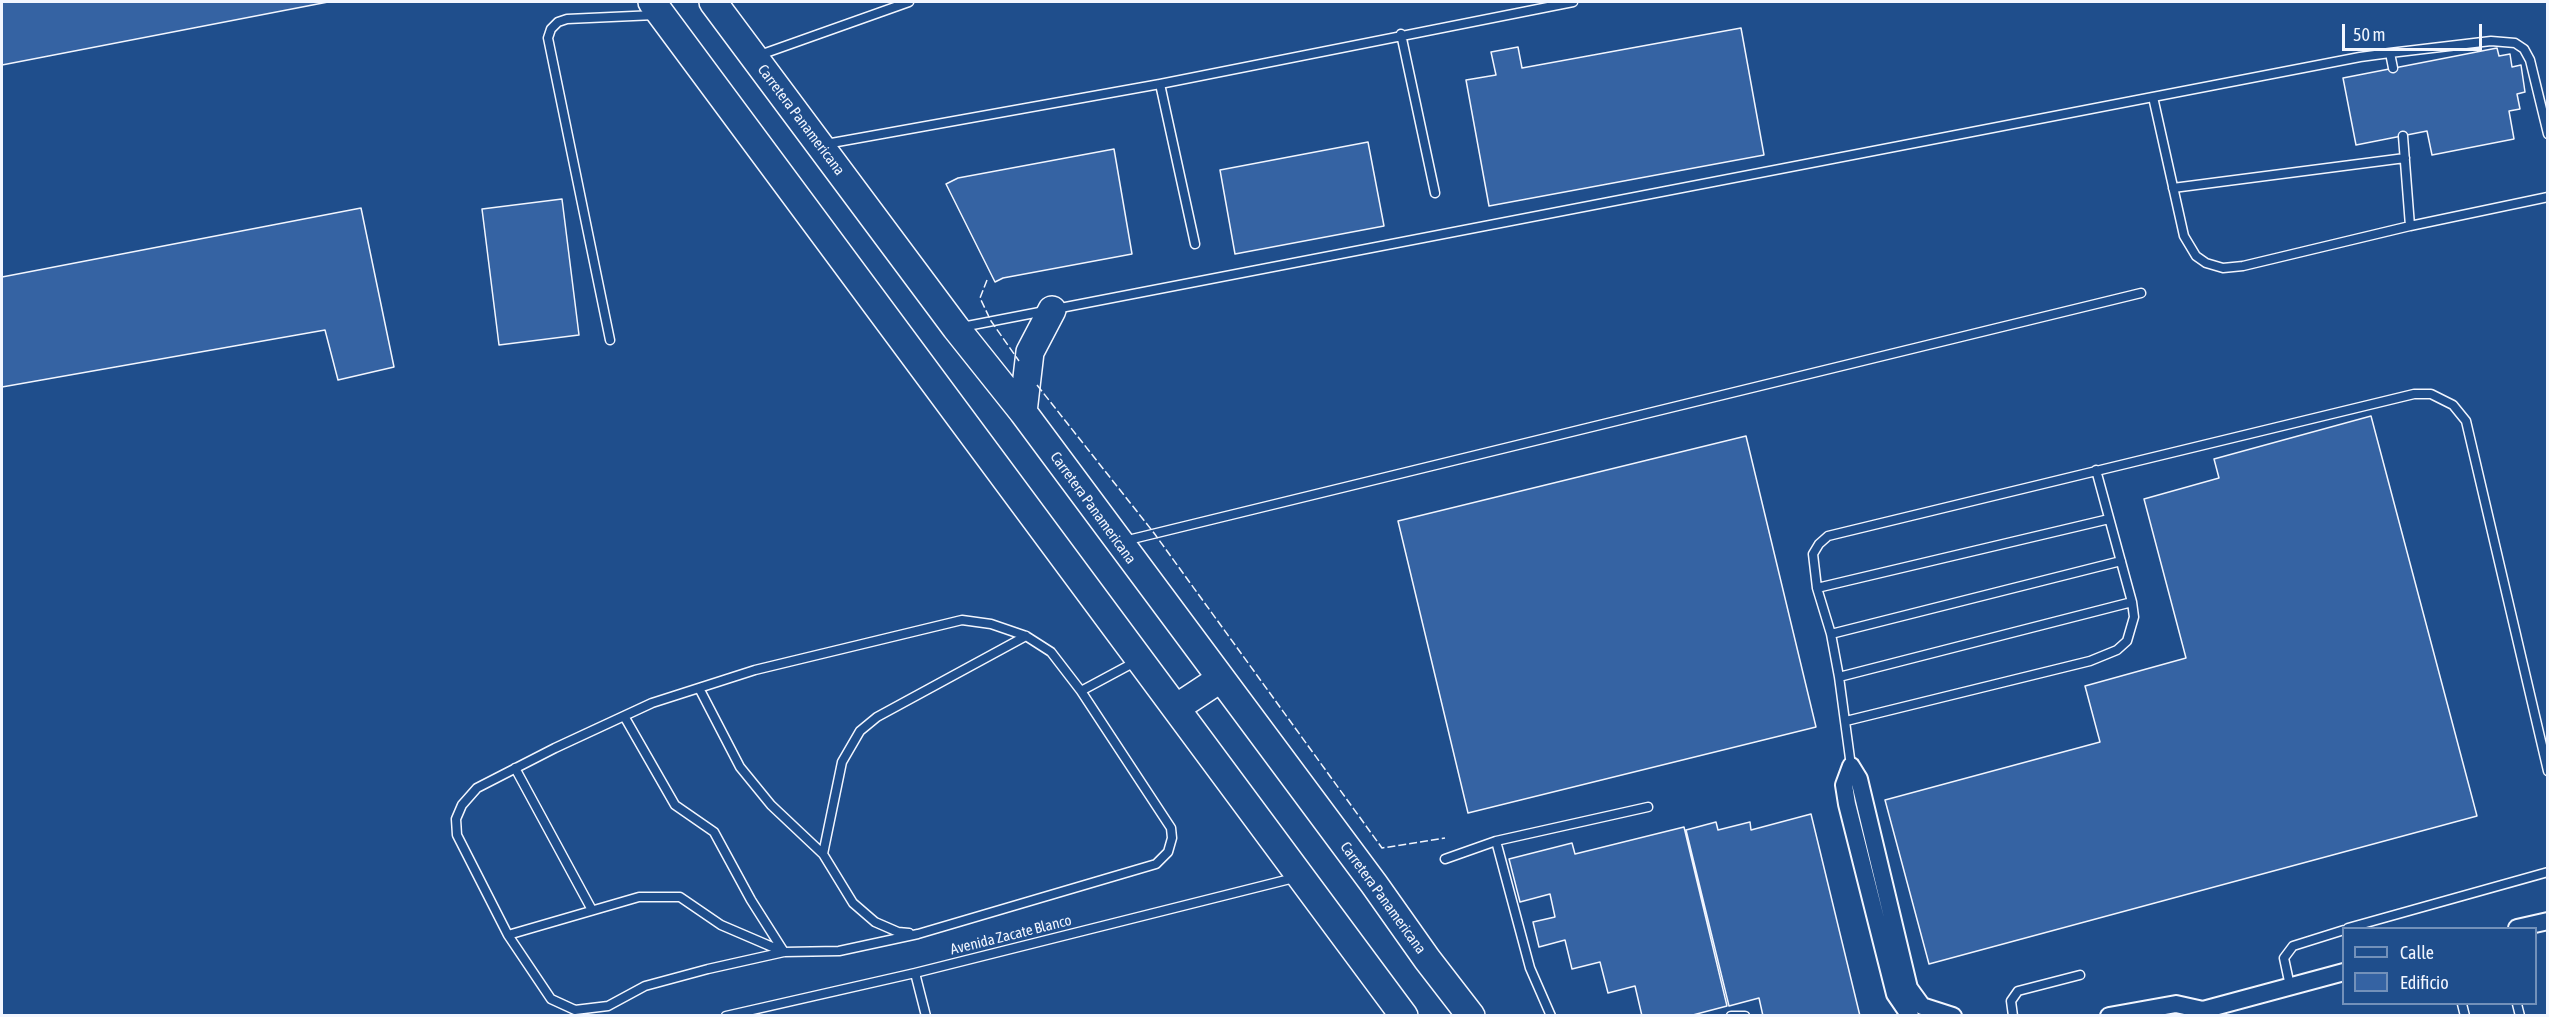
<!DOCTYPE html>
<style>
body{margin:0}
#map{position:relative;width:2549px;height:1017px;overflow:hidden;background:#1f4e8c;font-family:"Asap Condensed",sans-serif}
canvas{display:block}
.frame{position:absolute;inset:0;border:3px solid #f2f6ff;pointer-events:none}
.legend{position:absolute;left:2342px;top:927px;width:195px;height:78px;box-sizing:border-box;background:#1f4e8c;border:2px solid #7391ba;margin:0;padding:8px 10px;list-style:none;font-size:18px;color:#f2f6ff}
.legend li{display:flex;align-items:center;gap:12px;height:30px}
.legend b{width:30px;border:2px solid #7391ba}
.scale{position:absolute;left:2342px;top:24px;width:140px;height:27px;box-sizing:border-box;border:3px solid #f2f6ff;border-top:0;padding-left:8px;font-size:18px;line-height:21px;white-space:nowrap;color:#f2f6ff;-webkit-text-stroke:4px #1f4e8c;paint-order:stroke}
</style>
<div id="map">
<canvas width="2549" height="1017"></canvas>
<div class="frame"></div>
<ul class="legend">
<li><b style="height:8px;background:#1f4e8c"></b>Calle</li>
<li><b style="height:16px;background:#3563a3"></b>Edificio</li>
</ul>
<div class="scale">50 m</div>
</div>
<script>
const c = document.querySelector('canvas').getContext('2d');
c.lineJoin = 'round';
function fillPath(path, color) { c.fillStyle = color; c.fill(path, 'evenodd'); }
const toPath = rows => new Path2D(rows.map(r => 'M' + r).join(''));
function trace(path, color, width, dash) { c.strokeStyle = color; c.lineWidth = width; c.lineCap = dash ? 'butt' : 'round'; c.setLineDash(dash || []); c.stroke(path); }
function label(font, color, halo, rows, align = 'center') {
  c.font = font + ' "Asap Condensed",sans-serif'; c.lineWidth = 4.5; c.setLineDash([]); c.textBaseline = 'middle'; c.strokeStyle = halo; c.fillStyle = color; for (const [text, x, y, turn = 0] of rows) {
    c.save(); c.translate(x, y); c.rotate((+turn || 0) * Math.PI / 180); c.textAlign = isNaN(turn) ? turn : align; if (halo) c.strokeText(text, 0, 0); c.fillText(text, 0, 0); c.restore();
  }
}
const building = toPath([
 [2,2,328,2,2,65,2,2],
 [1741,28,1764,155,1489,206,1466,80,1496,75,1491,52,1518,47,1522,68,1741,28],
 [2497,48,2499,56,2510,54,2512,67,2521,65,2525,92,2517,94,2520,109,2509,111,2514,139,2432,155,2427,131,2356,145,2343,78,2497,48],
 [1368,142,1384,226,1235,254,1220,170,1368,142],
 [1114,149,1132,254,1003,278,995,282,946,184,958,178,1114,149],
 [562,199,579,335,499,345,482,209,562,199],
 [361,208,394,367,338,380,325,330,2,387,2,277,361,208],
 [2371,416,2477,816,1929,964,1885,800,2100,742,2085,686,2186,658,2144,499,2219,478,2214,459,2371,416],
 [1746,436,1816,727,1468,813,1398,521,1746,436],
 [1811,814,1860,1016,1763,1016,1759,998,1729,1006,1686,830,1716,822,1718,830,1750,822,1751,830,1811,814],
 [1684,827,1727,1006,1689,1016,1642,1016,1635,986,1608,993,1600,962,1572,969,1565,940,1539,947,1533,922,1555,917,1550,894,1520,902,1509,859,1572,843,1575,854,1684,827]
]);
fillPath(building, '#3563a3');
trace(building, '#f2f6ff', 1.5);
const service = toPath([
 [1401,34,1435,193],
 [2390,53,2491,41,2515,43,2524,49,2530,60,2548,134],
 [757,56,909,2],
 [1160,84,1195,244],
 [2153,97,2184,236,2196,256,2206,263,2223,268,2243,266,2410,226,2403,136],
 [826,144,1160,84,1573,2],
 [2173,188,2405,158],
 [2410,226,2548,197],
 [962,327,2360,57,2390,53,2393,68],
 [610,340,548,38,551,29,558,22,567,19,655,15],
 [1124,541,2141,293],
 [1817,588,2109,519],
 [1831,634,2121,561],
 [1839,677,2132,602],
 [699,688,740,767,771,805,823,854],
 [1081,691,1171,828,1172,838,1168,852,1156,864,918,934,839,951,784,952,708,969,645,986,608,1006,575,1010,551,999,508,935,457,835,456,819,462,805,477,788,555,748,652,703,755,670,962,620,991,624,1026,636,1051,652,1081,691,1135,662],
 [624,716,675,805,714,832,751,900,784,952],
 [1846,721,2090,661,2117,650,2127,641,2134,617,2132,602,2096,470],
 [1851,766,1839,677,1831,634,1817,588,1813,554,1819,544,1828,536,2414,394,2431,394,2453,405,2466,421,2548,771],
 [515,768,592,910],
 [1496,841,1530,968,1551,1016],
 [1445,859,1496,841,1648,807],
 [2348,928,2548,872],
 [909,933,898,932,875,922,853,903,823,854,842,762,860,731,877,717,1026,636],
 [508,935,639,897,680,897,721,925,784,952],
 [915,973,926,1016],
 [2290,986,2284,958,2293,946,2344,930],
 [2462,1004,2465,1016],
 [2517,1004,2520,1016],
 [726,1016,915,973,1294,878],
 [1731,1016,1745,1016],
 [2013,1016,2011,1001,2018,991,2080,975]
]);
const minor = toPath([
 [1851,766,1859,779,1909,988,1922,1006,1953,1016],
 [1851,766,1844,785,1847,804,1895,994,1910,1016],
 [2517,928,2548,921],
 [2109,1016,2176,1004,2203,1010],
 [2196,1016,2203,1010,2344,972]
]);
const primary = toPath([
 [652,2,1404,1016],
 [713,2,956,328,1023,412,1374,884,1427,959,1471,1016],
 [1023,412,1030,352,1052,310],
 [1176,708,1220,679]
]);
trace(service, '#f2f6ff', 11);
trace(minor, '#f2f6ff', 20);
trace(primary, '#f2f6ff', 30);
trace(service, '#1f4e8c', 8);
trace(minor, '#1f4e8c', 16);
trace(primary, '#1f4e8c', 27);
trace(toPath([
 [987,280,980,298,991,321,1019,361],
 [1037,385,1154,533,1382,848,1445,838]
]), '#f2f6ff', 1.5, [8, 3]);
label('15px', '#f2f6ff', '#1f4e8c', [
 ["Carretera Panamericana",801,120,53],
 ["Carretera Panamericana",1093,508,54],
 ["Carretera Panamericana",1383,898,54],
 ["Avenida Zacate Blanco",1011,935,-14]
]);
</script>
